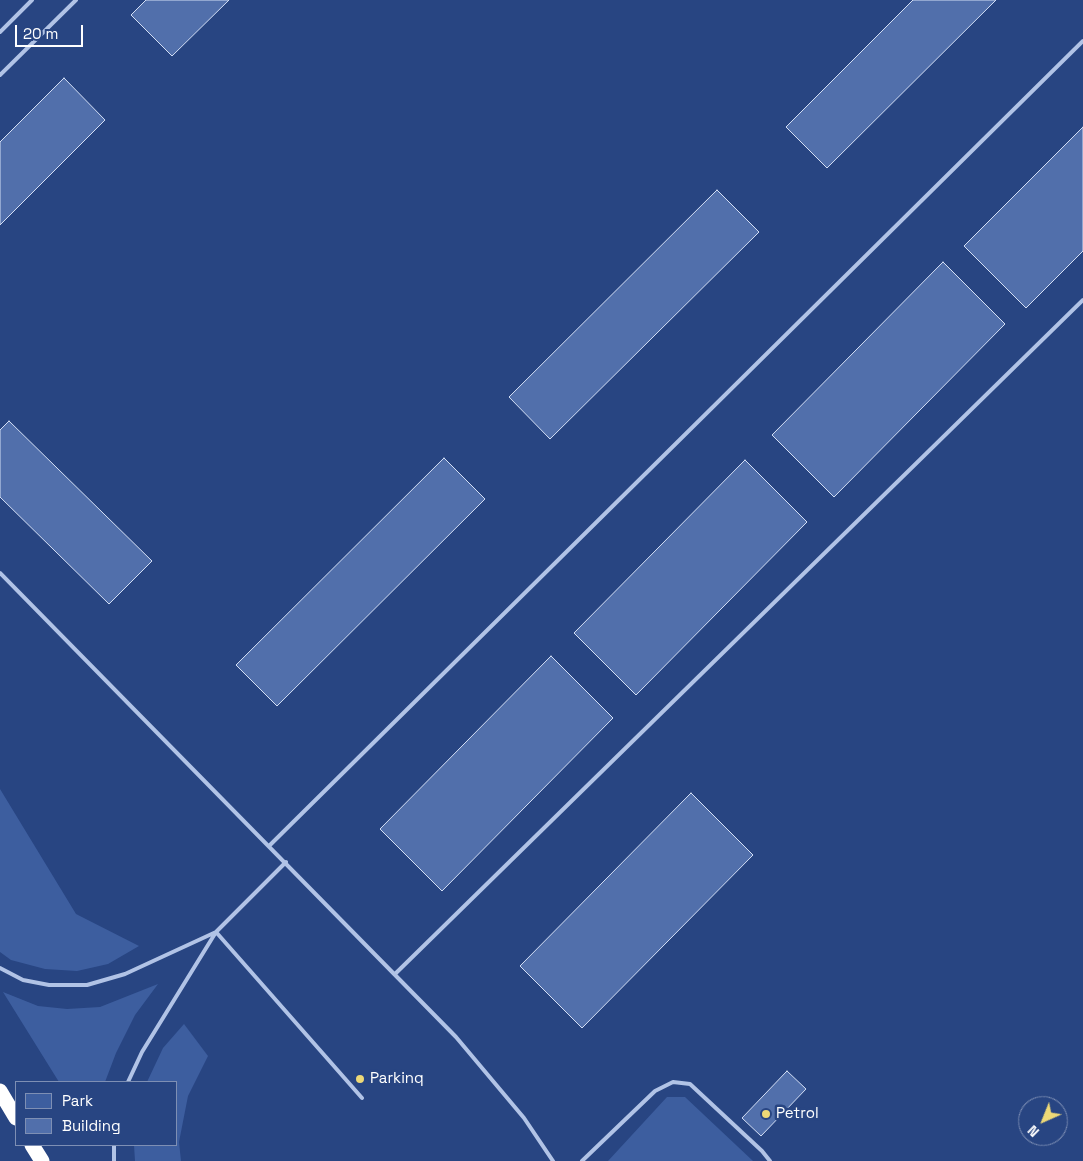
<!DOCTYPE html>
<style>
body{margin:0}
#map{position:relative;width:1083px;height:1161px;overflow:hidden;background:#284582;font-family:"Space Grotesk",sans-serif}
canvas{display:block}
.legend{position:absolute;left:15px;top:1081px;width:162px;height:65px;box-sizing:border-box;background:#284582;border:1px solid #7e8fb4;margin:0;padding:6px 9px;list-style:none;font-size:15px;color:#fff}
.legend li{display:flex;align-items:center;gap:10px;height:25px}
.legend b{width:25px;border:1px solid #7e8fb4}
.north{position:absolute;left:1018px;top:1096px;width:50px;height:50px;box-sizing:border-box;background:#284582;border:1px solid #7e8fb4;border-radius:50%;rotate:224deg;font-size:14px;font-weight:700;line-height:20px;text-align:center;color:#fff}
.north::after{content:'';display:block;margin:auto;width:18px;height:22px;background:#eed977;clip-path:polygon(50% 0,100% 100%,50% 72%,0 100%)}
.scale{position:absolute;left:15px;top:25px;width:68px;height:22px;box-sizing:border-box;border:2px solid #fff;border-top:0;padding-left:6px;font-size:15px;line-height:18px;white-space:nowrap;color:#fff;-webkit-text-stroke:4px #284582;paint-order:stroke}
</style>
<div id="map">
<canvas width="1083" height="1161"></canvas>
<ul class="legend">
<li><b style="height:14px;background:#3d5e9f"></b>Park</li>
<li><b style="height:14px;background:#516fab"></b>Building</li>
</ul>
<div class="north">N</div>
<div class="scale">20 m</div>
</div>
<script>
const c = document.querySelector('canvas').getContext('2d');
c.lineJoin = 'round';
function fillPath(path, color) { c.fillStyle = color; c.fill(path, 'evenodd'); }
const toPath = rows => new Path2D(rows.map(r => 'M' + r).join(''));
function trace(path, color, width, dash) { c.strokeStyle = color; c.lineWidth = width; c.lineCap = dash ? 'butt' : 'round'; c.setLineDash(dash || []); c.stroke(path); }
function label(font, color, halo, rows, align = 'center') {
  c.font = font + ' "Space Grotesk",sans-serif'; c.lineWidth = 5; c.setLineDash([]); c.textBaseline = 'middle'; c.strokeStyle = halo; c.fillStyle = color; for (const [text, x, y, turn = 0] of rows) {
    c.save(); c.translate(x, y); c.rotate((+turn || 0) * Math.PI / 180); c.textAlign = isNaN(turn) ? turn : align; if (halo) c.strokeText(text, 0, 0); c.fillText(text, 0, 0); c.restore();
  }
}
fillPath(toPath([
 [0,789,76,914,139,946,108,964,77,971,45,969,11,960,0,952],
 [158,984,135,1015,116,1053,105,1082,59,1082,3,992,38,1006,67,1009,100,1007],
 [184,1024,208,1056,188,1096,179,1142,181,1161,135,1161,134,1145,176,1145,176,1082,147,1082,163,1048],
 [667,1097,685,1097,753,1161,608,1161]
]), '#3d5e9f');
const building = toPath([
 [146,0,229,0,172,56,131,15,146,0],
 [913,0,996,0,827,168,786,127,913,0],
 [64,78,105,120,0,225,0,142,64,78],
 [1083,127,1083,251,1026,308,964,246,1083,127],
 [717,190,759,232,550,439,509,397,717,190],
 [943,262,1005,324,834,497,772,435,943,262],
 [9,421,152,561,109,604,0,497,0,430,9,421],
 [444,458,485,499,277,706,236,665,444,458],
 [745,460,807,522,636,695,574,633,745,460],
 [551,656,613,718,442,891,380,829,551,656],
 [691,793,753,855,582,1028,520,966,691,793],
 [787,1071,806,1089,761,1136,742,1118,787,1071]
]);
fillPath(building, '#516fab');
trace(building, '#d4dff5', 1);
trace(toPath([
 [0,32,32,0],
 [0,75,76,0],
 [0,573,456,1037,524,1118,553,1161],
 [269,846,1083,41],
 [216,932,362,1098],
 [0,968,23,980,49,985,87,985,125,974,216,932],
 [395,974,1083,300],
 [128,1082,142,1052,216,932,286,862],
 [114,1145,114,1161],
 [582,1161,655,1091,673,1082,690,1084,762,1151,770,1161]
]), '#b1c3e6', 4);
trace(toPath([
 [0,1091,16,1118],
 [32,1145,42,1161]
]), '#fff', 15);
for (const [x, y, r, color] of [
 [360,1079,5,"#eed977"],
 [766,1114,5,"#eed977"]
]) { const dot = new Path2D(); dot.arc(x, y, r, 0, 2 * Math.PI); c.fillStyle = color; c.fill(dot); trace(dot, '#284582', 2); }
label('15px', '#fff', '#284582', [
 ["Parkinq",370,1079],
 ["Petrol",776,1114]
], 'left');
</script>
